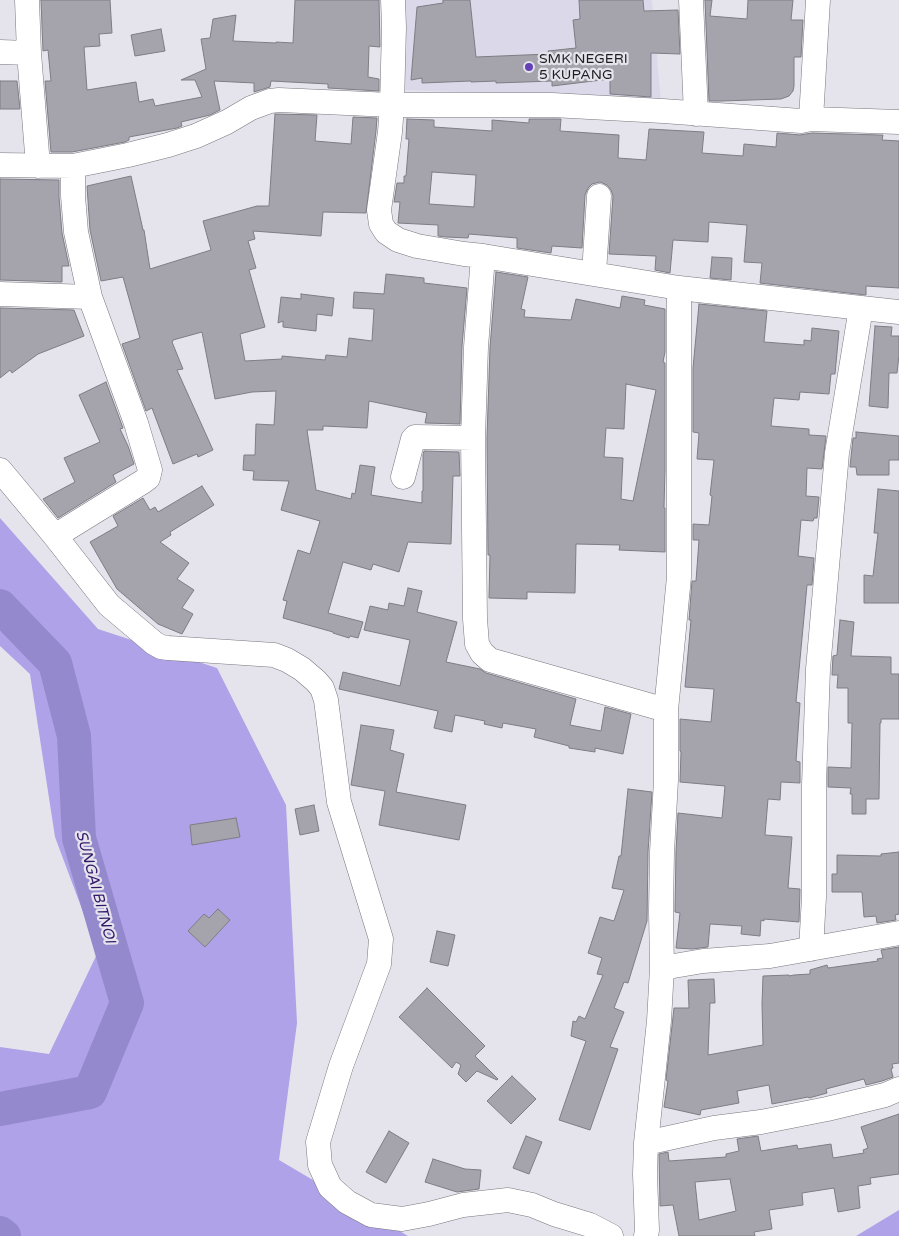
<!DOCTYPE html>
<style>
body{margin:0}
canvas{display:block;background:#e5e4ec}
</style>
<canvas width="899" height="1236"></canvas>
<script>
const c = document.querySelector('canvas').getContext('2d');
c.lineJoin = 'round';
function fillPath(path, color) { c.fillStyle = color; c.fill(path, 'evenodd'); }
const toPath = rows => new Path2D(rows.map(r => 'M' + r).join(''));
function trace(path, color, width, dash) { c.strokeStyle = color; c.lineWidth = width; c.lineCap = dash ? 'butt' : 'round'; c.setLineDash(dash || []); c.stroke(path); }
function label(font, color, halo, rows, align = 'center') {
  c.font = font + ' "Varela Round",sans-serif'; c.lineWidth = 4.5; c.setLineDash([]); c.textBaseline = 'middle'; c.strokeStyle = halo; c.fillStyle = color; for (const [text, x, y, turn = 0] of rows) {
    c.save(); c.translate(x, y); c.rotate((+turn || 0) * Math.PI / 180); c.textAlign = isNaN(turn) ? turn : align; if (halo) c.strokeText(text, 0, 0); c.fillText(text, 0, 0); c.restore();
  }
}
fillPath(toPath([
 [397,0,652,0,661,102,578,96,401,90]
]), '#dbd9e9');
fillPath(toPath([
 [0,518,98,629,217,668,286,805,297,1023,279,1160,408,1236,0,1236,0,1047,49,1054,98,952,55,837,30,674,0,646],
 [899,1210,899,1236,856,1236]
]), '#afa2e8');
trace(toPath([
 [0,606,55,663,74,736,79,838,127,1003,90,1092,0,1109],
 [0,1233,4,1236]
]), '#9589cd', 34);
const building = toPath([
 [41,0,110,0,112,33,99,34,100,46,84,47,87,90,136,82,139,102,153,99,155,106,202,97,195,80,181,80,206,69,201,39,210,38,213,19,236,15,233,41,276,43,276,42,293,43,295,0,379,0,380,47,369,46,368,77,379,79,379,91,328,88,328,84,271,81,270,87,254,92,254,83,214,81,220,110,210,115,181,122,182,126,177,128,129,137,129,140,125,142,72,152,51,152,45,81,51,81,48,50,43,51,41,0],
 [443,0,470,0,476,57,549,54,548,51,576,48,573,20,580,19,579,0,643,0,644,11,678,10,680,54,651,53,651,97,610,94,610,79,552,86,552,81,496,83,496,81,471,82,471,81,422,83,422,78,411,80,417,7,443,3,443,0],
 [705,0,712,0,710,16,747,19,748,0,793,0,791,20,803,20,801,57,794,57,794,86,793,91,789,96,781,99,722,101,709,101,705,0],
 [161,29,165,51,135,56,131,35,161,29],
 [0,81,17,81,20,109,0,109,0,81],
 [275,114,317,115,315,141,351,144,353,117,377,118,376,131,366,213,323,212,321,236,253,231,255,239,248,241,256,268,249,270,265,327,240,334,245,361,282,359,282,356,325,360,326,355,347,357,349,338,372,341,374,309,353,308,354,292,384,294,386,274,424,278,424,283,467,288,462,346,460,424,425,423,427,413,369,401,367,428,323,426,323,430,307,430,316,490,351,499,352,493,355,494,360,465,375,467,371,495,422,503,422,491,423,491,423,455,424,451,459,452,460,476,453,476,451,544,408,542,399,572,373,564,371,570,343,562,328,613,363,622,358,638,350,636,349,638,333,633,333,632,283,618,287,601,283,600,298,550,310,554,320,521,281,510,289,481,253,480,254,471,243,470,244,455,255,455,256,424,274,425,276,391,252,392,215,399,202,332,173,340,173,341,172,342,183,369,177,370,213,450,198,457,197,454,173,464,152,408,146,411,122,344,140,338,123,277,101,281,90,230,87,186,131,176,143,230,144,230,150,269,211,250,203,221,257,206,269,206,275,114],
 [407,119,434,120,434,127,492,131,492,120,529,123,529,119,561,119,560,131,619,135,618,158,646,160,649,129,704,132,702,153,743,156,744,144,776,147,777,133,800,135,812,133,879,135,883,135,882,140,899,141,899,288,866,286,866,295,760,283,762,263,744,262,747,225,709,222,708,242,673,240,670,273,655,270,656,256,609,254,613,196,611,190,607,185,600,182,592,184,588,188,585,195,582,248,552,246,551,253,517,248,517,238,469,234,468,238,446,237,438,236,438,225,398,223,400,202,394,202,397,183,404,183,404,176,406,176,409,139,406,139,407,119],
 [432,172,476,175,474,207,429,204,432,172],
 [0,179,59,180,59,197,62,233,69,266,62,266,62,282,0,280,0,179],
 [712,257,732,258,731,280,710,278,712,257],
 [496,272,528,277,521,309,525,310,524,317,571,320,576,299,620,308,622,296,645,300,644,305,665,309,665,352,663,362,665,363,665,469,664,508,665,508,665,552,619,550,620,545,576,544,575,593,527,592,527,599,489,598,490,555,488,555,487,438,490,348,496,272],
 [626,384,656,390,633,501,621,499,623,458,604,457,606,428,624,429,626,384],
 [301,294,334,298,332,316,317,314,316,331,283,327,283,321,278,323,281,297,301,299,301,294],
 [699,304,767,311,764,342,804,345,804,340,811,341,812,328,839,331,835,374,831,374,829,394,800,392,799,400,774,398,771,426,809,429,809,435,826,436,822,469,807,468,806,496,819,497,817,518,814,518,813,521,801,520,798,556,814,558,812,585,807,585,796,702,800,703,796,761,800,762,800,783,781,782,780,800,768,799,765,835,792,837,788,888,800,889,799,922,764,919,764,921,761,920,760,936,741,934,742,926,710,924,708,947,692,949,676,948,680,913,675,912,675,911,676,852,678,813,722,818,725,786,680,782,681,752,680,751,680,719,711,722,714,689,685,687,691,620,689,620,692,581,696,581,699,540,693,540,693,524,709,525,712,496,710,495,714,460,697,459,699,433,693,432,693,368,699,304],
 [0,308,74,310,84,336,38,354,12,373,10,370,0,378,0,308],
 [875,326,892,327,891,336,899,336,899,355,897,373,889,373,888,408,869,406,875,326],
 [106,382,123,428,120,429,128,446,134,464,113,475,116,482,58,518,43,499,75,482,64,458,100,442,79,395,106,382],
 [856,432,899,436,899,460,889,460,889,475,857,475,856,467,850,467,853,438,856,438,856,432],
 [202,486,214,505,170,532,171,535,160,542,189,563,177,579,194,590,182,608,193,614,182,634,158,624,117,589,90,542,118,526,113,516,143,498,150,510,155,507,158,512,202,486],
 [878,489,899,491,899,603,864,603,864,575,873,576,878,533,874,533,878,489],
 [408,588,422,591,417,612,457,622,446,662,480,669,486,673,576,699,570,725,601,731,605,707,631,714,623,754,595,748,595,752,569,748,569,746,534,737,536,729,503,723,502,728,484,724,485,721,455,715,452,732,434,728,438,711,339,689,343,672,400,686,410,640,364,630,370,606,388,610,389,603,404,606,408,588],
 [840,620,854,622,851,656,891,657,891,674,899,674,899,719,881,719,881,723,880,723,879,799,866,799,866,814,852,814,852,794,850,794,851,788,828,787,828,767,851,768,852,723,848,723,848,688,837,688,838,675,832,675,833,656,837,655,840,620],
 [361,725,394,730,390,750,404,754,396,792,466,805,459,840,379,825,385,791,351,785,361,725],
 [628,789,652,792,648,852,647,921,628,983,624,982,614,1008,624,1012,610,1047,618,1049,590,1130,559,1120,586,1041,571,1036,573,1021,576,1022,579,1016,585,1019,603,975,597,974,602,958,588,953,600,917,614,921,624,890,612,888,619,856,621,856,628,789],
 [314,805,319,831,300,835,295,809,314,805],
 [236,818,240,837,192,845,190,825,236,818],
 [899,852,899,914,895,915,896,920,877,923,876,916,864,917,862,892,832,892,832,874,837,874,837,855,881,856,881,854,899,852],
 [218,909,230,920,205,947,188,931,204,914,209,918,218,909],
 [437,931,455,935,448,966,430,962,437,931],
 [899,947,899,1063,892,1064,893,1068,891,1069,893,1077,882,1081,866,1085,864,1079,826,1089,827,1093,809,1098,808,1097,772,1104,769,1085,737,1091,739,1103,701,1110,700,1115,664,1107,668,1081,666,1080,674,1008,689,1008,688,980,714,979,715,1003,710,1003,708,1055,763,1045,762,1004,763,976,789,975,789,976,794,975,810,974,810,970,827,965,828,968,878,961,877,959,883,958,881,950,899,947],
 [427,988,485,1046,475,1056,498,1079,497,1080,477,1071,466,1082,458,1074,461,1065,456,1062,452,1068,399,1017,427,988],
 [512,1076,536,1099,511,1124,487,1101,512,1076],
 [899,1114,899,1174,870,1178,871,1184,858,1186,860,1208,838,1212,834,1188,802,1193,803,1205,769,1210,772,1229,754,1232,755,1236,679,1236,673,1205,660,1206,659,1154,668,1152,669,1161,726,1157,726,1154,739,1151,737,1139,758,1136,761,1151,797,1145,798,1149,831,1144,833,1158,864,1153,863,1150,868,1148,861,1127,899,1114],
 [730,1179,736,1211,699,1220,695,1182,730,1179],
 [389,1131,409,1143,386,1183,366,1172,389,1131],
 [526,1136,542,1142,529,1174,513,1168,526,1136],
 [433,1159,465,1169,481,1170,479,1189,457,1192,425,1182,433,1159]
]);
fillPath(building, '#a5a4ac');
trace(building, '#7e7d84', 1);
const minor = toPath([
 [27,0,29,53,38,166],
 [393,0,394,27,392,105,390,132,379,210,381,224,386,232,398,240,417,246,464,254,483,256],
 [691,0,696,114],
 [818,0,811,119,899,122],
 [0,52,29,53],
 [0,165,73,166,128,155,168,145,196,136,227,122,251,108,270,101,279,100,392,105,552,105,663,111,801,121,811,119],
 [594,273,599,196],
 [0,294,90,297],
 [0,470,55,536,109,605,154,643,161,647,168,648,274,655,287,660,302,669,316,681,322,688,326,700,339,802,381,939,379,964,341,1066,318,1142,320,1165,330,1187,347,1202,371,1215,402,1219,429,1214,463,1205,508,1200,532,1205,554,1214,590,1225,611,1236],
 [403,477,413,439,415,437,473,438],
 [55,536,144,481,148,478,150,470,136,423,90,297,76,232,73,196,73,166],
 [666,710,490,660,482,653,477,644,475,619,473,438,476,347,483,256,679,288,899,312],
 [811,949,814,897,814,785,818,669,837,453,861,308],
 [662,968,703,961,770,956,899,933],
 [646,1143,714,1128,761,1122,827,1109,885,1095,899,1089],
 [646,1236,647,1230,645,1174,646,1143,659,1021,662,968,661,911,662,852,666,780,666,710,679,577,679,288]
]);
trace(minor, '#78777e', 25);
trace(minor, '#fff', 24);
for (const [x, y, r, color] of [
 [529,67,5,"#6440b9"]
]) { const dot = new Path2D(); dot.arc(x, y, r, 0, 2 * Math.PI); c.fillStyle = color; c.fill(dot); trace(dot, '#e5e4ec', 2); }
label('14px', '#1e1d21', '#e5e4ec', [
 ["SMK NEGERI",539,59],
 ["5 KUPANG",539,75]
], 'left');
label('italic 15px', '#331869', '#e5e4ec', [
 ["SUNGAI BITNOI",95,887,75]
]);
</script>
